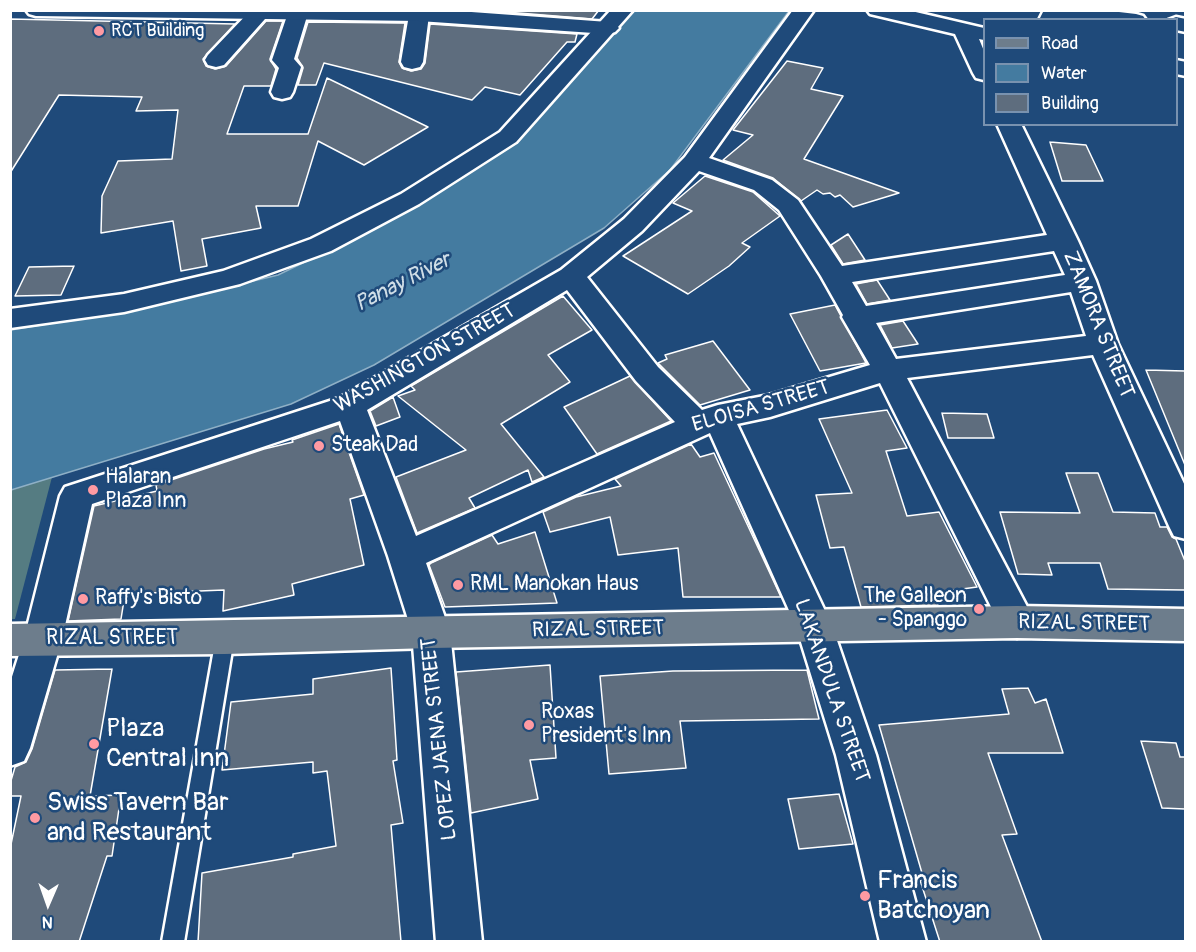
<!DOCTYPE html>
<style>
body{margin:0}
#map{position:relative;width:1196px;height:952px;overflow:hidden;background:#1f4a7a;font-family:Pangolin,sans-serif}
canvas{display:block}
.frame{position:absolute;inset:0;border:12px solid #fff;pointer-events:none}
.legend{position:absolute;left:983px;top:18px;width:195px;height:108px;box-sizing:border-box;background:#1f4a7a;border:2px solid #7992af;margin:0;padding:8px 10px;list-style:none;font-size:18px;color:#fff}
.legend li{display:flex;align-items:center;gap:12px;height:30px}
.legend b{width:30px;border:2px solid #7992af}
.north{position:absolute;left:18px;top:874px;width:60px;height:60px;-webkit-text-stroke:4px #1f4a7a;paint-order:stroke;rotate:182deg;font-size:16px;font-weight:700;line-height:24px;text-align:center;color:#fff}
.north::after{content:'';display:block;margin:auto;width:21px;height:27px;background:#fff;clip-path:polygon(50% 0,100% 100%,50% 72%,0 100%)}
</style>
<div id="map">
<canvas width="1196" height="952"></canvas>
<div class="frame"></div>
<ul class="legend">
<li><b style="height:8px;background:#6d7d8c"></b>Road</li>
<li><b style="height:16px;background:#447ba0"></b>Water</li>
<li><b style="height:16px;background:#5e6d7e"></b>Building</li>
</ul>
<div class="north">N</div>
</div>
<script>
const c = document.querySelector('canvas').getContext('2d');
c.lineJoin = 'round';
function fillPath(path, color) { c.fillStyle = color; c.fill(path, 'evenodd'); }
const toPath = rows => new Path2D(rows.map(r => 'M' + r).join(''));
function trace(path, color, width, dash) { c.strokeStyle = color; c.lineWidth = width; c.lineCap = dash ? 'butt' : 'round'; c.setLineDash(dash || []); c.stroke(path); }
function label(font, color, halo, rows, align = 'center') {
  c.font = font + ' Pangolin,sans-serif'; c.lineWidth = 5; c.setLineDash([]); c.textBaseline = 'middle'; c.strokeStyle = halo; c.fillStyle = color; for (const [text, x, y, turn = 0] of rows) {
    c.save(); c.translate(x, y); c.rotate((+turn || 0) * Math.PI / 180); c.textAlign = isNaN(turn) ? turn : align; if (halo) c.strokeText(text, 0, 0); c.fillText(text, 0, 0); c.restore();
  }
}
fillPath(toPath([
 [52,477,15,619,11,619,11,490]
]), '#557c82');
const water = toPath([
 [630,11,789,11,670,170,604,228,374,365,291,404,11,490,11,330,139,309,278,275,395,218,505,149,630,11]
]);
fillPath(water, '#447ba0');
trace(water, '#8fb0c6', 1.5);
const building = toPath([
 [482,10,599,10,592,19,482,10],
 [10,19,235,24,203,59,206,66,215,69,226,66,266,21,283,21,270,59,276,69,271,86,244,86,227,134,308,134,327,78,428,127,364,165,318,141,298,206,256,206,261,228,202,239,207,266,181,271,173,221,101,233,102,196,118,161,172,159,178,110,136,111,142,97,59,95,10,173,10,19],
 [308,22,405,23,399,62,402,68,411,71,421,69,425,63,430,24,577,34,575,42,567,42,520,95,485,87,472,100,324,63,316,85,298,85,303,68,297,58,308,22],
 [787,61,823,68,811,89,843,96,804,159,899,193,853,207,840,195,835,197,830,193,823,194,817,190,801,201,773,178,723,160,753,135,733,130,787,61],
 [1050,142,1086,145,1103,181,1062,181,1050,142],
 [705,176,753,192,780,216,742,243,750,247,729,266,688,294,623,256,692,211,673,203,705,176],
 [848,234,865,260,843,264,831,245,848,234],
 [74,266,61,295,15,296,29,267,74,266],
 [877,280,890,300,867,304,856,284,877,280],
 [563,296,592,330,548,355,570,382,501,424,544,477,532,482,528,470,469,498,475,508,417,533,396,477,466,450,398,396,415,390,411,386,563,296],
 [835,305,866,363,820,371,790,314,835,305],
 [903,321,918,344,892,348,880,325,903,321],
 [713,341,750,390,700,405,658,363,667,359,665,355,713,341],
 [1146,370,1185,371,1185,465,1146,370],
 [630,376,671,421,597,454,564,407,630,376],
 [393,397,400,417,376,426,370,411,393,397],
 [887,410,907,448,886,451,907,516,939,512,977,587,933,593,938,605,861,607,844,547,830,548,816,495,852,493,819,419,887,410],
 [942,413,987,414,994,438,948,438,942,413],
 [339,424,364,495,350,499,364,565,292,584,294,595,223,611,224,590,125,594,121,619,68,621,94,506,157,491,156,485,264,449,293,442,292,440,339,424],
 [691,444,700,457,714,453,781,597,683,597,678,548,618,555,610,517,550,532,543,512,576,497,621,486,615,479,691,444],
 [1066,473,1098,473,1113,512,1155,513,1160,527,1167,527,1172,537,1176,539,1185,561,1185,590,1108,589,1100,563,1048,563,1052,575,1018,574,1000,512,1080,513,1066,473],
 [535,532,557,603,445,607,429,565,431,563,492,535,498,544,535,532],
 [550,665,556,758,530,760,538,799,471,813,456,672,550,665],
 [391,668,397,760,393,761,403,823,391,825,401,942,198,942,202,873,293,857,293,854,336,846,327,771,313,773,313,762,222,770,231,702,313,694,313,679,391,668],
 [112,669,90,796,121,795,112,856,107,856,79,942,10,942,10,849,21,796,10,796,10,784,15,767,26,762,32,749,55,670,112,669],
 [807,670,819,719,680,721,686,768,609,774,600,676,673,671,807,670],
 [1028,688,1035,703,1046,699,1063,753,988,753,1017,834,1002,835,1042,942,940,942,920,880,924,880,879,725,1009,714,1002,689,1028,688],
 [1141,741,1176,743,1180,757,1185,757,1185,809,1162,808,1141,741],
 [839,794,853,844,799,849,788,799,839,794]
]);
fillPath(building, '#5e6d7e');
trace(building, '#fff', 1.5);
const service = toPath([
 [225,630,232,632,234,638,184,942,162,942,216,638,218,632,225,630]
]);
const minor = toPath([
 [251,10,273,10,224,65,216,67,208,65,205,60,208,55,251,10],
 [289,10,307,10,308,13,294,59,301,67,293,92,290,97,282,99,274,97,271,92,279,68,272,60,289,10],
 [426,10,429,15,423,62,420,67,412,69,404,67,401,62,409,15,412,11,426,10],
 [793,10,814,10,709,158,772,180,798,200,842,266,1047,235,997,124,1021,124,1078,241,1096,281,1118,344,1186,488,1186,539,1174,536,1169,526,1093,355,907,378,1035,622,1030,633,1017,638,1004,633,880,383,770,417,737,424,832,626,876,755,926,942,880,942,836,755,796,626,710,433,426,563,450,632,482,942,436,942,412,632,388,556,340,421,92,504,62,639,30,748,24,761,10,766,10,683,24,639,60,496,65,487,339,398,561,270,624,219,685,157,793,10],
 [699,171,754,190,779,210,821,276,843,315,842,317,870,365,769,395,718,405,702,410,658,367,587,277,642,231,699,171],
 [1054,251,1065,275,866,306,852,282,1054,251],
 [567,290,636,381,675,422,416,536,367,410,567,290],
 [1071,292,1086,336,896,359,876,323,1071,292],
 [867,10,907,10,984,28,984,40,979,39,984,51,984,80,976,78,973,73,955,34,870,14,867,10],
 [1044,10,1102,10,1136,14,1143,16,1146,20,1039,20,1044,10],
 [1176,17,1186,19,1186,32,1176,30,1176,20,1168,20,1176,17],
 [1176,60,1186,62,1186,76,1176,74,1176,60]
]);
const tertiary = toPath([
 [26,10,444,10,608,22,615,24,619,28,615,32,608,34,419,21,36,16,29,14,26,10]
]);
const secondary = toPath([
 [611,10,633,10,516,142,419,204,331,251,240,284,124,312,10,328,10,309,124,294,223,271,311,239,401,194,500,132,611,10]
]);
const primary = toPath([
 [1017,606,1186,609,1186,641,1017,638,431,648,225,654,10,656,10,624,1017,606]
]);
trace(service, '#fff', 5);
trace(minor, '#fff', 5);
trace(tertiary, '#fff', 5);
trace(secondary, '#fff', 5);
trace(primary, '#fff', 5);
fillPath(service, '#1f4a7a');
fillPath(minor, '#1f4a7a');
fillPath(tertiary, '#1f4a7a');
fillPath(secondary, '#1f4a7a');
fillPath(primary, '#6d7d8c');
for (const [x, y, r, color] of [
 [99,31,6,"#ff9aa2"],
 [319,446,6,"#ff9aa2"],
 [93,490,6,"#ff9aa2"],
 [458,585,6,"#ff9aa2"],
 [83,599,6,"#ff9aa2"],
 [979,609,6,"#ff9aa2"],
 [529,725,6,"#ff9aa2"],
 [94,744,6,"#ff9aa2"],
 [35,818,6,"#ff9aa2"],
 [865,896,6,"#ff9aa2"]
]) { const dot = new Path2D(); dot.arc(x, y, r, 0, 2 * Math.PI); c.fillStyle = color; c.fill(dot); trace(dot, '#1f4a7a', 2); }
label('18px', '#fff', '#1f4a7a', [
 ["RCT Building",111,31]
], 'left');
label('21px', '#fff', '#1f4a7a', [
 ["ZAMORA STREET",1098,325,68],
 ["WASHINGTON STREET",425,359,-29],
 ["ELOISA STREET",761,407,-16],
 ["RIZAL STREET",1084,624,1],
 ["RIZAL STREET",598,630,-1],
 ["RIZAL STREET",112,639],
 ["LAKANDULA STREET",831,691,71],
 ["LOPEZ JAENA STREET",440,739,-96]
]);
label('21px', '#fff', '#1f4a7a', [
 ["Steak Dad",331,446],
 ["Halaran",105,478],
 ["Plaza Inn",105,502],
 ["RML Manokan Haus",470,585],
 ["The Galleon",967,597,"right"],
 ["- Spanggo",967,621,"right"],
 ["Raffy's Bisto",95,599],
 ["Roxas",541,713],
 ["President's Inn",541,737]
], 'left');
label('italic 22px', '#d0dee7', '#1f4a7a', [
 ["Panay River",403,283,-27]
]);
label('26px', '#fff', '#1f4a7a', [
 ["Plaza",106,729],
 ["Central Inn",106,759],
 ["Swiss Tavern Bar",47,803],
 ["and Restaurant",47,833],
 ["Francis",877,881],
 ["Batchoyan",877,911]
], 'left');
</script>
